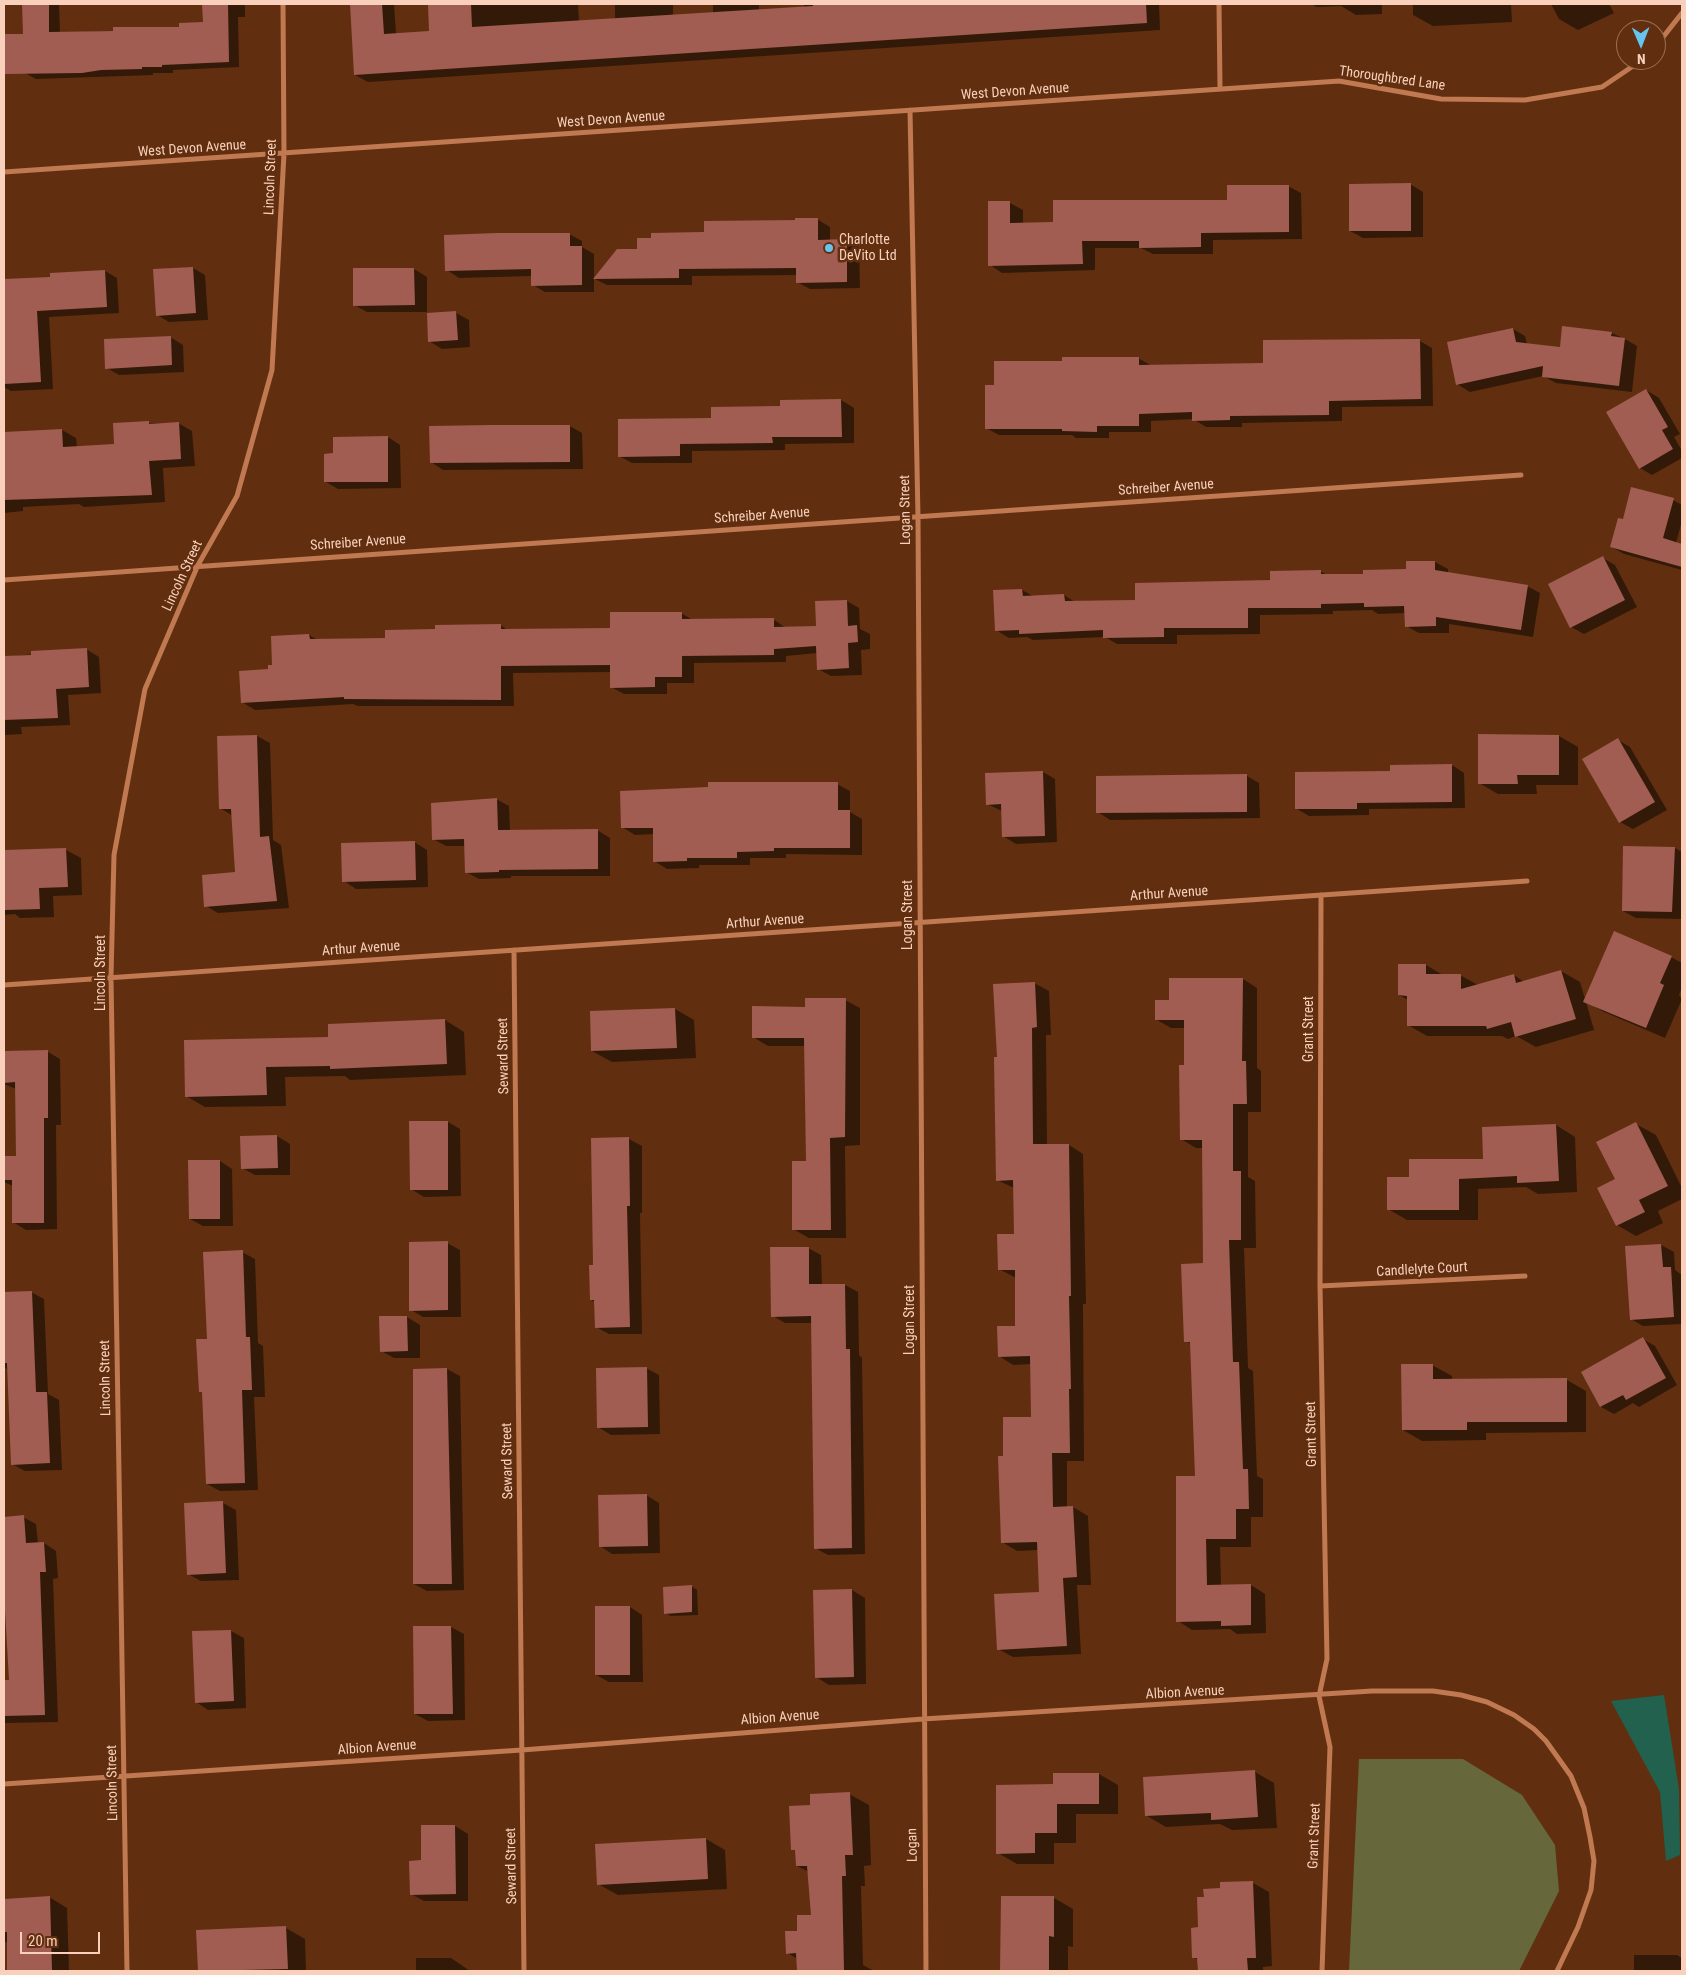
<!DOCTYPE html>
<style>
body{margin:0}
#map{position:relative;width:1686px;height:1975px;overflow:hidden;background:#612f0f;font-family:"Roboto Condensed",sans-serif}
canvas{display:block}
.frame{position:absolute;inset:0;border:5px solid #f8d0bb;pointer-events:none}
.north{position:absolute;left:1616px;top:20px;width:50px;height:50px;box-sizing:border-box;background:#612f0f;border:1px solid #9d6f54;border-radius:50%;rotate:179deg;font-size:14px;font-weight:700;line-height:20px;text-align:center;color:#f8d0bb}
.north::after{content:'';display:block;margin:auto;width:18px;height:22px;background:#66c4ef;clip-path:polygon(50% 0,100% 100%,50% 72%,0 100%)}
.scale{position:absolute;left:20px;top:1932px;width:80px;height:22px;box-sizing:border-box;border:2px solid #f8d0bb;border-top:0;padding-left:6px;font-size:15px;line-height:18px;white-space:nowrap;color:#f8d0bb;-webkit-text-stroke:4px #612f0f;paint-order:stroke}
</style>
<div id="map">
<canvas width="1686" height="1975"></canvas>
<div class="frame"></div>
<div class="north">N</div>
<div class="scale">20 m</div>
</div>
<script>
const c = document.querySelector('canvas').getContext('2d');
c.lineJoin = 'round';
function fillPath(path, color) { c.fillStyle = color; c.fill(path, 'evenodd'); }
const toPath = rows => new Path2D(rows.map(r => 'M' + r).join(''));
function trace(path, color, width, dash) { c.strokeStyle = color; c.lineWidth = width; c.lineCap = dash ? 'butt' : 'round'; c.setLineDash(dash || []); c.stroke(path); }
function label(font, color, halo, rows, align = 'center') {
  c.font = font + ' "Roboto Condensed",sans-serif'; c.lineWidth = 5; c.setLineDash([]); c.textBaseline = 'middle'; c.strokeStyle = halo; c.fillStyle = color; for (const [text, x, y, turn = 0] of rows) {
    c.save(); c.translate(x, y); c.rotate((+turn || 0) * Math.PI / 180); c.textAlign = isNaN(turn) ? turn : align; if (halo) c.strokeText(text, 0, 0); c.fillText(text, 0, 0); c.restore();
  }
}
fillPath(toPath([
 [1359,1759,1463,1759,1522,1795,1555,1845,1559,1891,1519,1971,1349,1971]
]), '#66673b');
fillPath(toPath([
 [1664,1695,1679,1789,1680,1855,1666,1861,1660,1792,1611,1701]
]), '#21614e');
fillPath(toPath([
 [24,4,59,4,60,33,180,28,204,24,204,4,245,4,245,17,238,17,239,67,173,70,173,73,153,73,153,75,36,79,25,73],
 [351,4,394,4,396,34,430,32,429,4,578,4,579,22,615,19,615,4,673,4,673,16,713,13,713,4,759,4,759,10,804,8,804,4,1159,4,1160,30,368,82,355,75],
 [1311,4,1382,4,1382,14,1356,15,1341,6,1317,7],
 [1413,4,1511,4,1512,22,1433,26,1413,15],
 [1551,4,1609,4,1614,13,1578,30,1559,19],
 [1410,184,1423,192,1423,237,1363,238,1350,231],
 [1288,186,1301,193,1302,239,1213,240,1213,254,1153,254,1141,248,1095,248,1095,270,1002,273,990,265,989,203,1010,203,1023,210,1023,224,1054,224,1228,201],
 [817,219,830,227,830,241,846,240,859,248,860,288,810,289,797,282,797,275,692,276,692,285,607,285,595,279,638,250,706,233,706,223],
 [569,234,582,241,582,247,594,254,594,292,545,292,533,285,532,276,459,278,447,270],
 [193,268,205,275,208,320,169,322,157,315],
 [414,269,427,277,427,312,367,312,354,305],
 [105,271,117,278,119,313,49,317,53,389,11,391,4,387,4,281,52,278],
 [456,313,469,320,470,347,442,349,429,341],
 [1513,329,1525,336,1527,344,1561,348,1612,333,1625,339,1637,346,1632,392,1556,383,1543,376,1470,392,1457,384],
 [170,337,183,345,184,372,119,375,107,368],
 [1420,341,1432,348,1433,406,1342,407,1342,421,1242,423,1242,427,1206,427,1193,419,1151,421,1151,432,1109,432,1109,438,1076,438,1072,435,999,435,986,428,995,386,1064,363,1138,358,1152,366,1264,364],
 [1646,390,1659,398,1680,434,1674,437,1682,451,1682,458,1652,475,1640,468],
 [841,400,854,408,854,443,785,444,785,450,692,451,692,463,632,463,619,456,712,419,781,407,781,401],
 [178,423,192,431,195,466,163,468,165,502,84,507,79,504,23,507,23,511,4,513,4,431,8,433,62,430,76,438,77,447,116,445,114,424],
 [570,426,582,433,583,469,443,470,431,462],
 [388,437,400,445,401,488,338,489,326,482,335,455],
 [1673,500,1682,505,1682,521,1676,543,1682,545,1682,570,1624,554,1612,547,1623,521],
 [1603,558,1615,565,1637,607,1584,634,1571,627],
 [1435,562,1448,569,1448,573,1527,586,1540,593,1533,637,1449,624,1449,633,1419,633,1406,626,1406,613,1378,614,1372,610,1333,611,1333,614,1260,615,1260,634,1177,635,1177,644,1117,644,1105,637,1033,640,1027,637,1009,638,996,630,1022,590,1033,596,1064,595,1075,602,1136,602,1320,571,1327,575,1365,575,1407,571],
 [847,601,859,608,860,629,870,634,870,649,861,650,862,675,831,676,818,669,817,653,786,656,786,662,694,663,694,683,667,683,667,694,624,694,611,687,611,672,513,673,514,706,358,706,353,704,255,710,242,702,269,671,309,635,318,640,386,639,436,630,500,625,508,630,611,629,681,613,693,620,773,619,786,628,817,627],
 [86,649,99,657,101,693,68,695,70,725,21,727,22,734,4,735,4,657],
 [257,736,270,743,273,840,281,845,289,908,218,913,206,906,237,874,233,816,220,808],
 [1559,736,1578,747,1578,785,1536,785,1537,794,1498,794,1479,783],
 [1618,740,1630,747,1667,810,1633,829,1620,822],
 [1452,765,1464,773,1465,808,1369,809,1369,815,1309,816,1297,809,1392,772],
 [1043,772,1055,779,1057,842,1016,844,1003,836,1002,811,987,804],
 [1247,776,1259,783,1260,818,1110,820,1098,812],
 [837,784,850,791,850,812,862,819,862,855,786,854,786,858,750,858,750,865,699,865,699,868,667,869,654,861,654,834,635,835,622,827],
 [496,799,509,806,510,831,597,830,610,838,610,876,511,876,511,878,479,879,466,872,465,846,446,846,433,839],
 [414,842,427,850,428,887,356,889,344,881],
 [1675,848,1682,852,1682,919,1636,918,1623,911],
 [66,850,81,858,82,895,53,896,54,917,20,918,15,914,4,915,4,852],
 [1671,957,1682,963,1682,987,1679,995,1682,999,1665,1038,1604,1012,1586,1002,1594,1030,1536,1047,1516,1036,1508,1039,1502,1036,1427,1036,1408,1025,1408,1000,1399,995,1426,965,1443,975,1460,975,1478,985,1514,975,1524,982,1561,971,1580,982,1585,999],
 [1243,979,1257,988,1257,1068,1261,1071,1261,1112,1248,1112,1248,1177,1255,1181,1256,1248,1244,1248,1248,1368,1253,1371,1257,1476,1263,1479,1263,1517,1251,1517,1251,1547,1220,1547,1221,1586,1251,1585,1265,1594,1266,1633,1237,1634,1230,1629,1192,1630,1178,1621,1196,1477,1191,1344,1186,1341,1204,1264,1203,1148,1196,1148,1181,1139,1186,1028,1171,1028,1157,1020,1170,1002],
 [1034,983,1049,991,1051,1035,1046,1035,1047,1145,1069,1145,1083,1154,1086,1304,1083,1304,1084,1461,1067,1461,1067,1508,1073,1507,1088,1516,1091,1585,1077,1585,1081,1654,1013,1657,998,1649,1040,1593,1038,1550,1017,1551,1002,1542,1033,1418,1031,1364,1013,1365,999,1356,1016,1327,1016,1278,999,1269,1015,1235,1014,1188,997,1180,998,1059],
 [845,1000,860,1008,860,1145,845,1146,846,1238,809,1238,793,1229,807,1162,806,1046,768,1046,753,1037,806,1008],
 [675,1009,694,1020,696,1058,612,1062,592,1051],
 [445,1020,464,1032,466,1075,350,1080,345,1076,285,1077,286,1106,205,1107,186,1096,330,1039],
 [4,1052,48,1052,60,1059,61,1125,56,1125,57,1229,26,1230,13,1222,13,1186,4,1182,4,1157,17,1157,16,1089,4,1084],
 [448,1122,460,1129,461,1196,424,1197,411,1189],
 [1636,1124,1656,1135,1682,1188,1682,1199,1658,1211,1663,1223,1636,1236,1617,1225,1617,1180],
 [1556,1125,1575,1137,1577,1192,1538,1194,1526,1187,1478,1189,1478,1220,1407,1220,1388,1209,1410,1178,1485,1160,1483,1129],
 [277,1136,290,1144,290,1175,255,1175,242,1168],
 [629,1139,642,1146,642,1213,640,1213,642,1334,609,1334,596,1327,595,1302,591,1300,594,1266],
 [220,1161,232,1169,233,1226,203,1226,190,1219],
 [447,1243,460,1250,461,1317,423,1317,411,1310],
 [1661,1245,1674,1252,1675,1270,1682,1275,1682,1324,1643,1326,1631,1319],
 [808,1248,821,1255,822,1285,845,1285,858,1292,859,1355,862,1358,865,1554,828,1555,815,1548,812,1323,785,1323,773,1316],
 [242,1252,255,1259,258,1343,263,1346,265,1397,254,1397,258,1490,220,1491,207,1484,204,1394,200,1391,208,1340],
 [31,1292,44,1299,48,1394,59,1400,62,1470,25,1471,12,1464,8,1370,4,1367,4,1293],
 [407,1317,420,1325,420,1358,394,1358,381,1351,380,1318],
 [1643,1339,1655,1346,1677,1385,1639,1407,1633,1403,1614,1414,1601,1407,1582,1372],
 [1432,1365,1452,1376,1452,1380,1567,1380,1586,1391,1586,1432,1486,1433,1486,1440,1422,1441,1403,1430],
 [646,1368,659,1375,660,1434,611,1435,598,1427],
 [447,1369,460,1376,464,1590,427,1591,414,1584],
 [646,1495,659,1503,660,1553,612,1554,600,1546],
 [223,1503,236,1510,239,1580,201,1581,188,1574],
 [23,1517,36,1524,38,1544,44,1543,56,1551,58,1578,53,1579,58,1722,4,1723,4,1681,10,1681,4,1582,4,1518],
 [691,1586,697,1590,698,1615,671,1616,665,1613],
 [852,1590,865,1598,866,1684,829,1685,816,1677],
 [630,1607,642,1615,643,1682,609,1682,596,1675],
 [451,1627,464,1634,465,1720,428,1721,415,1714],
 [231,1631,244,1638,246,1708,208,1710,196,1702],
 [1255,1772,1274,1783,1277,1828,1232,1830,1220,1824,1166,1827,1147,1816],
 [1099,1774,1118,1785,1118,1814,1076,1814,1076,1843,1054,1843,1054,1864,1017,1864,998,1853,1054,1785],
 [849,1794,869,1805,871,1865,864,1866,865,1886,861,1886,863,1965,874,1971,798,1971,798,1959,787,1953,798,1933,812,1916,809,1872,797,1866,796,1851,792,1849,812,1806],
 [455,1826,468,1834,468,1901,424,1901,411,1894,422,1862],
 [706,1839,725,1850,727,1889,618,1895,598,1884],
 [1253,1883,1269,1892,1272,1966,1263,1967,1263,1971,1199,1971,1198,1960,1193,1957,1205,1898,1221,1889,1221,1884],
 [49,1897,67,1908,69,1971,8,1971,9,1943,4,1941,4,1900],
 [1002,1897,1054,1898,1073,1909,1073,1947,1068,1946,1068,1971,1001,1971],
 [286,1928,305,1939,306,1971,199,1971,197,1931],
 [1634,1955,1677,1955,1682,1958,1682,1971,1634,1971],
 [416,1958,451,1958,470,1971,416,1971]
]), '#0007');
fillPath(toPath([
 [22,4,49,4,49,32,113,31,113,27,179,27,179,23,203,22,202,4,228,4,229,62,162,65,162,67,142,67,142,69,101,70,82,73,4,74,4,34,23,34],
 [350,4,382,4,384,34,429,31,428,4,471,4,472,27,813,6,813,4,1146,4,1147,23,354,75],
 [1411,183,1411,231,1349,231,1349,184],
 [1227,185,1289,185,1289,232,1201,233,1201,247,1139,248,1139,241,1082,241,1083,264,988,266,988,201,1010,201,1010,223,1053,222,1053,200,1227,200],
 [795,218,818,218,818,240,847,239,847,282,796,283,796,268,679,269,679,278,593,279,617,249,637,249,637,238,651,238,651,233,704,232,704,221,795,220],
 [497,233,570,233,570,246,582,246,582,285,531,286,531,269,445,271,444,235],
 [193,267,196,313,156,316,153,269],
 [353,268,414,268,415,305,353,306],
 [105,270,107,307,37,311,41,382,4,384,4,279,50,277,50,273],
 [456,311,458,340,428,342,427,313],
 [1562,326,1612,332,1611,336,1625,338,1619,386,1542,377,1543,366,1456,385,1447,342,1513,328,1516,342,1560,347],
 [171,336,172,365,105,369,104,339],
 [1420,339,1421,399,1329,401,1329,415,1230,416,1230,420,1192,421,1192,412,1139,414,1139,426,1097,426,1097,432,1062,431,1062,429,985,429,985,385,994,385,994,361,1062,361,1062,357,1139,357,1139,365,1263,363,1263,340],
 [1646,389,1668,427,1662,430,1673,449,1639,469,1606,412],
 [841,399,842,437,772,437,773,443,680,444,680,456,618,457,618,419,711,418,711,407,780,406,780,400],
 [149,421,149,424,179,422,181,459,149,461,152,495,4,500,4,432,62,429,63,447,114,444,113,423],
 [491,425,570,425,570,462,430,463,429,426],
 [388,436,388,482,324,482,324,454,333,453,333,437],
 [1631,487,1674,498,1663,538,1682,544,1682,567,1610,547,1618,518,1623,519],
 [1603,556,1625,600,1570,628,1548,584],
 [1406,561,1435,561,1435,570,1528,585,1521,630,1436,617,1436,626,1405,627,1404,606,1364,607,1364,603,1321,604,1321,608,1248,608,1248,628,1164,628,1164,637,1103,638,1103,630,1019,634,1019,630,995,631,993,590,1022,589,1023,596,1064,594,1065,601,1135,600,1135,583,1270,580,1270,571,1321,570,1321,574,1363,574,1363,570,1406,569],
 [847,600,848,626,857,625,858,642,848,643,849,668,817,670,816,646,774,649,774,655,682,656,682,677,655,677,655,687,610,688,610,665,501,666,501,700,344,699,344,697,241,703,239,671,268,669,268,665,272,665,271,636,309,634,310,639,385,638,385,630,435,629,435,625,501,624,501,629,610,628,610,612,682,612,682,619,774,618,774,627,816,626,815,601],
 [87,648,89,687,56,689,58,718,4,720,4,656,31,655,31,651],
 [1478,734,1559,735,1559,775,1517,775,1518,784,1478,784],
 [257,735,260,837,269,836,277,901,204,907,202,875,235,872,231,809,219,809,217,736],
 [1618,738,1655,802,1619,823,1582,759],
 [1452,764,1452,802,1357,803,1357,809,1295,809,1295,772,1390,771,1390,765],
 [1043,771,1045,836,1002,837,1001,804,986,805,985,773],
 [1247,774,1247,812,1096,813,1096,776],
 [708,782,838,782,838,810,850,810,850,848,774,848,774,851,737,852,737,858,687,858,687,861,653,862,653,828,621,828,620,791,708,787],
 [497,798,498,830,598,829,598,869,499,870,499,872,465,873,464,839,432,840,431,803],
 [415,841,416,880,342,882,341,843],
 [1623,846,1675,847,1672,912,1622,911],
 [66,848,68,887,39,888,40,909,5,910,4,850],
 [1614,931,1672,956,1660,983,1664,985,1646,1028,1583,1002],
 [1398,964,1426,964,1426,974,1461,974,1461,989,1514,974,1516,983,1561,970,1576,1019,1515,1037,1511,1022,1487,1029,1486,1026,1407,1026,1407,996,1398,995],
 [1169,978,1243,978,1242,1061,1246,1061,1247,1104,1233,1104,1233,1171,1241,1171,1241,1240,1229,1240,1233,1362,1239,1362,1243,1469,1248,1469,1249,1509,1236,1509,1236,1539,1206,1539,1207,1585,1251,1584,1251,1625,1221,1626,1221,1621,1176,1622,1176,1476,1195,1476,1190,1342,1184,1342,1181,1264,1203,1263,1202,1140,1180,1140,1179,1065,1184,1065,1184,1020,1155,1020,1155,1000,1169,1000],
 [1035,982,1037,1027,1032,1028,1033,1144,1069,1144,1071,1296,1069,1296,1071,1389,1069,1389,1070,1453,1052,1453,1053,1507,1073,1506,1077,1577,1063,1578,1067,1646,997,1650,994,1594,1039,1592,1037,1542,1001,1543,998,1456,1003,1456,1003,1417,1031,1417,1030,1356,998,1357,997,1326,1015,1326,1015,1270,998,1270,997,1234,1014,1234,1013,1180,996,1181,994,1057,997,1057,993,984],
 [805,998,846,998,845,1137,830,1138,831,1230,792,1230,792,1161,806,1161,804,1038,752,1038,752,1006,805,1007],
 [675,1008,677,1048,591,1051,590,1011],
 [445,1019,447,1064,330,1069,330,1066,266,1067,267,1095,185,1097,184,1040,328,1037,328,1024],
 [48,1050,48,1118,44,1118,44,1223,12,1223,12,1180,4,1180,4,1156,16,1156,15,1082,4,1083,4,1051],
 [409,1121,448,1121,448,1190,410,1190],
 [1636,1122,1668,1186,1639,1200,1645,1212,1616,1226,1597,1188,1615,1179,1596,1142],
 [1556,1124,1559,1181,1517,1183,1517,1176,1459,1179,1459,1210,1387,1210,1387,1177,1409,1177,1409,1159,1483,1159,1482,1127],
 [277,1135,278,1168,241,1169,240,1136],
 [629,1137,630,1206,627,1206,630,1327,595,1328,594,1300,590,1300,589,1265,593,1265,591,1138],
 [188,1160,220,1160,220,1219,189,1219],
 [448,1241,448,1310,409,1311,409,1242],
 [1661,1244,1663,1267,1671,1267,1674,1317,1630,1320,1625,1246],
 [770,1247,809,1247,809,1284,845,1284,846,1349,850,1349,852,1548,814,1549,811,1316,771,1317],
 [243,1250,246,1337,250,1337,252,1390,242,1390,245,1483,206,1484,202,1392,199,1392,196,1339,207,1339,203,1252],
 [32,1291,36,1392,47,1392,50,1463,11,1465,7,1363,4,1363,4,1292],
 [379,1316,407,1316,408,1351,380,1352],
 [1643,1337,1666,1378,1626,1400,1623,1395,1600,1407,1581,1372],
 [1401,1364,1433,1364,1433,1379,1567,1378,1567,1422,1467,1422,1467,1430,1402,1430],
 [647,1367,648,1427,597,1428,596,1368],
 [447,1368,452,1584,413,1584,413,1369],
 [647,1494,648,1546,599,1547,598,1495],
 [223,1501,226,1573,187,1575,184,1503],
 [24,1515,26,1543,44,1542,46,1572,40,1572,45,1715,4,1716,4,1680,9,1680,4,1593,4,1517],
 [692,1585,692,1612,664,1614,663,1587],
 [852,1589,854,1677,815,1678,813,1590],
 [595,1606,630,1606,630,1675,595,1675],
 [413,1626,451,1626,453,1714,414,1714],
 [231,1630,234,1701,195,1703,192,1631],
 [1255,1770,1258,1817,1211,1820,1211,1813,1145,1816,1143,1777],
 [1053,1773,1099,1773,1099,1804,1057,1804,1057,1833,1035,1833,1035,1853,996,1854,996,1785,1053,1784],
 [850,1792,853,1855,845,1855,846,1876,842,1876,844,1971,797,1971,796,1953,786,1954,785,1931,797,1931,797,1915,811,1915,807,1866,796,1866,795,1850,791,1850,789,1806,810,1805,810,1794],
 [421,1825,455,1825,456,1894,410,1895,409,1861,421,1860],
 [706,1838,708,1879,597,1885,595,1844],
 [1253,1881,1256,1958,1247,1958,1248,1971,1198,1971,1197,1958,1192,1958,1191,1928,1198,1927,1197,1897,1204,1897,1203,1889,1220,1888,1220,1882],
 [50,1896,52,1971,7,1971,7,1932,4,1932,4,1899],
 [1001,1896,1054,1896,1054,1937,1049,1936,1049,1971,1000,1971],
 [286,1926,288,1969,198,1971,196,1930]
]), '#a15d52');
trace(toPath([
 [1219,4,1220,89],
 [1656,46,1682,13],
 [910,110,918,517,926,1971],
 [4,172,1339,81,1441,99,1525,100,1602,87,1642,60],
 [4,580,1521,475],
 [1321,895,1320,1286,1327,1659,1319,1696,1330,1747,1322,1971],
 [514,950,524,1971],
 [4,985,1527,881],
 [1320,1286,1525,1276],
 [4,1784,522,1750,923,1719,1372,1691,1433,1691,1461,1695,1487,1702,1514,1715,1534,1729,1546,1741,1571,1776,1584,1808,1590,1837,1594,1861,1591,1890,1578,1927,1557,1971],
 [127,1971,111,977,114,855,145,689,198,565,237,496,272,370,284,154,283,4]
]), '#c07950', 5);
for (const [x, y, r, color] of [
 [829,248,5,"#66c4ef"]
]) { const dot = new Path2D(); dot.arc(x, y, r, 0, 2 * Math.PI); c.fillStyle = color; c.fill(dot); trace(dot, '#612f0f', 2); }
label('14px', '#f8d0bb', '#612f0f', [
 ["Thoroughbred Lane",1392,79,8],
 ["West Devon Avenue",1015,92,-4],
 ["West Devon Avenue",611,120,-4],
 ["West Devon Avenue",192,149,-4],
 ["Lincoln Street",271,177,-88],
 ["Schreiber Avenue",1166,488,-4],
 ["Logan Street",906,510,-91],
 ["Schreiber Avenue",762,516,-4],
 ["Schreiber Avenue",358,543,-4],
 ["Lincoln Street",183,576,-65],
 ["Arthur Avenue",1169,894,-4],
 ["Logan Street",908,915,-90],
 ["Arthur Avenue",765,922,-4],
 ["Arthur Avenue",361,949,-4],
 ["Lincoln Street",101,973,-90],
 ["Grant Street",1309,1029,-90],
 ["Seward Street",504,1056,-91],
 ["Candlelyte Court",1422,1270,-3],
 ["Logan Street",910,1320,-90],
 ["Lincoln Street",106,1378,-91],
 ["Grant Street",1312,1434,-91],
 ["Seward Street",508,1461,-91],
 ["Albion Avenue",1185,1693,-3],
 ["Albion Avenue",780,1718,-4],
 ["Albion Avenue",377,1748,-4],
 ["Lincoln Street",113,1783,-91],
 ["Grant Street",1315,1836,-88],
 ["Logan",913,1845,-91],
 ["Seward Street",512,1866,-91]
]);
label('14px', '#f8d0bb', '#612f0f', [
 ["Charlotte",839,240],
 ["DeVito Ltd",839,256]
], 'left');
</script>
